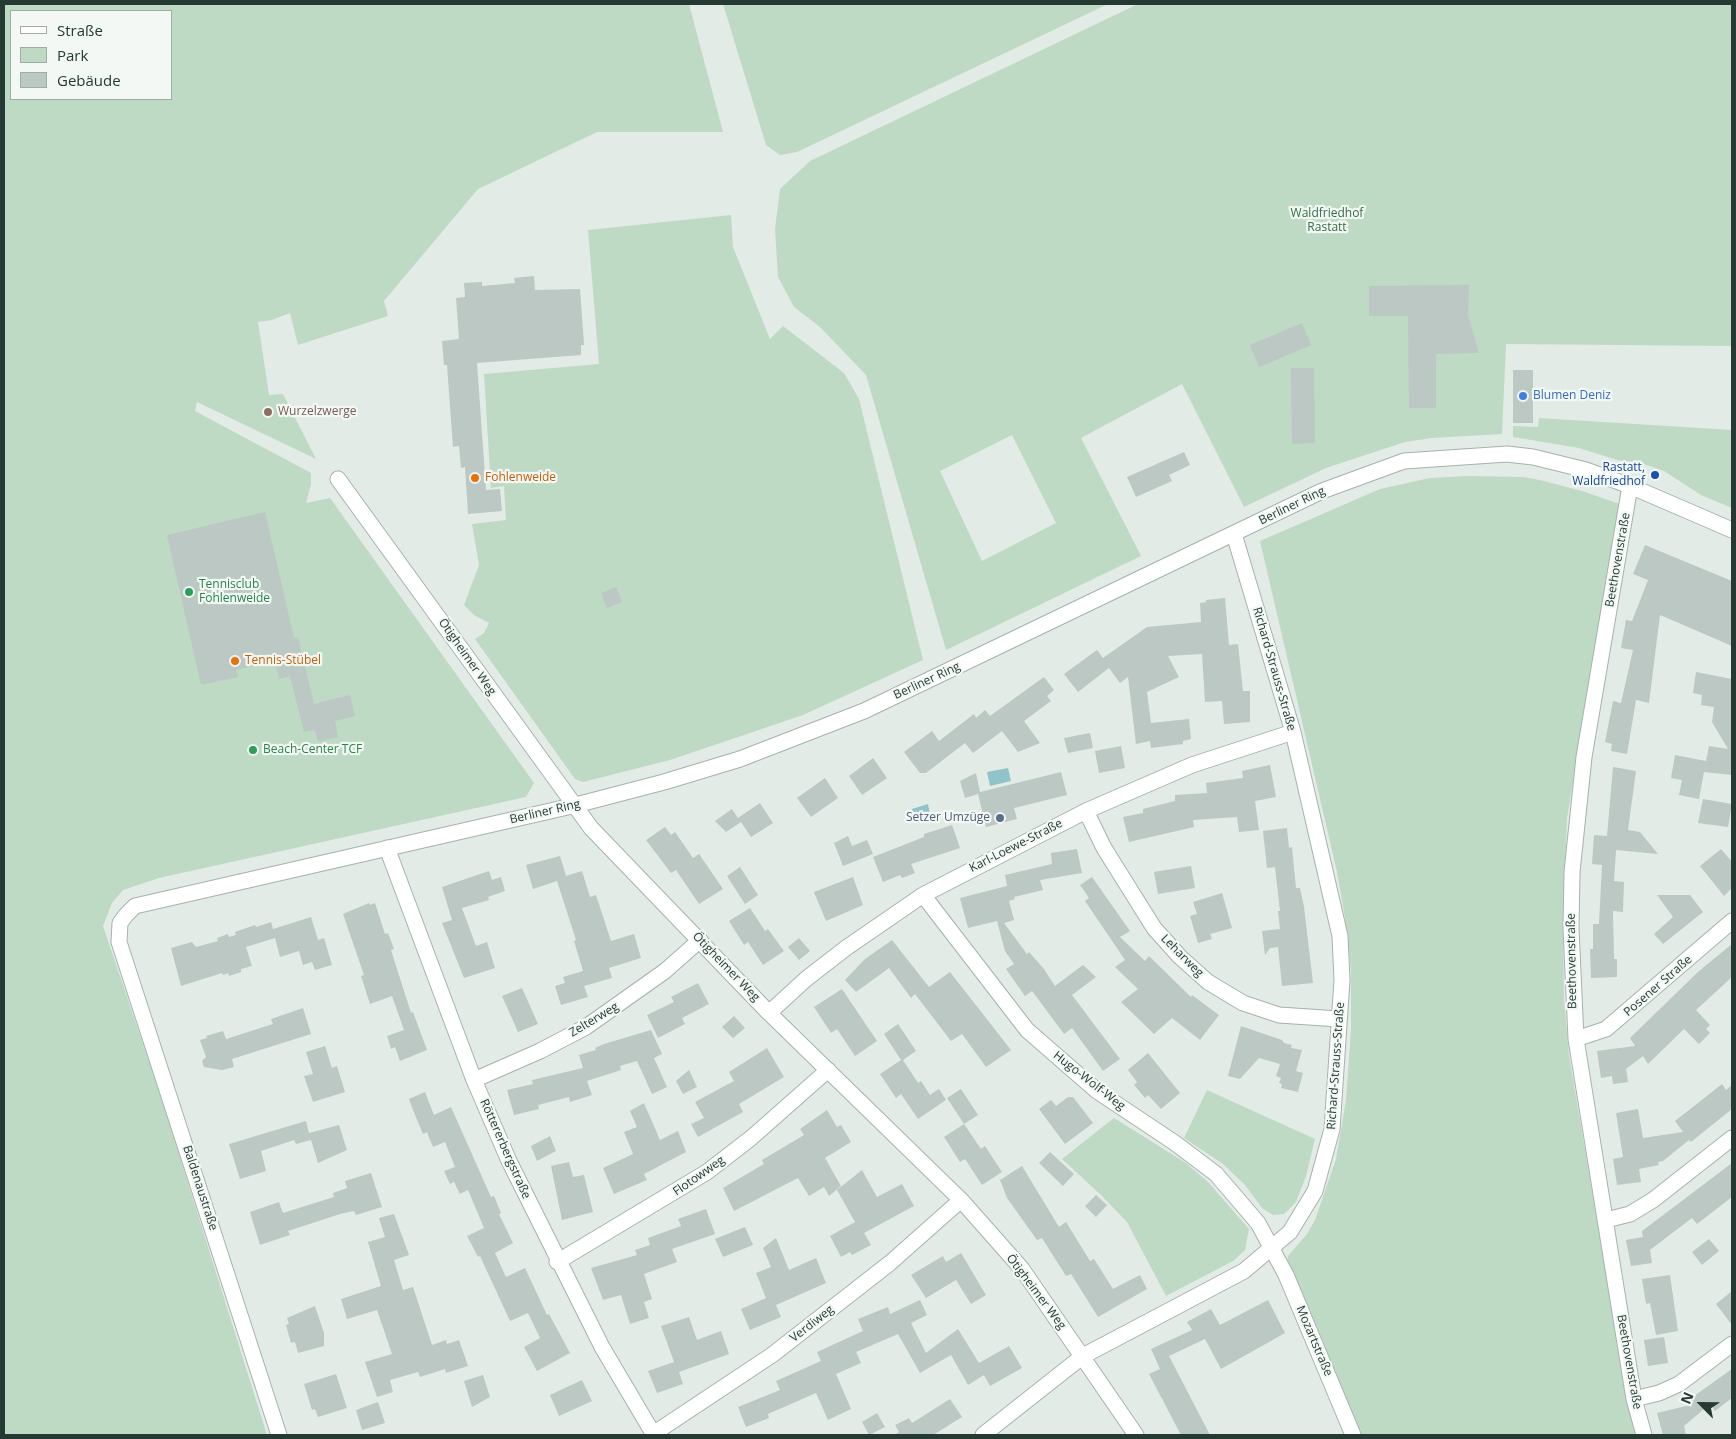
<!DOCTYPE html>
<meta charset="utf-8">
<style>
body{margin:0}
#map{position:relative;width:1736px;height:1439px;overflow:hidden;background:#e3ebe7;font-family:"Open Sans",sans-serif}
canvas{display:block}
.frame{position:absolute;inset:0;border:5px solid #243a33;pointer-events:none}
.legend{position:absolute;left:10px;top:10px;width:162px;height:90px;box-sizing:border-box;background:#f3f8f5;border:1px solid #a0aca7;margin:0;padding:6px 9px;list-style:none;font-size:15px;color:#243a33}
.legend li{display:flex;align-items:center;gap:10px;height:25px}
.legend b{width:25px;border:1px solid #a0aca7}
.north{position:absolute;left:1676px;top:1379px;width:50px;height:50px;-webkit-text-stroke:4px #f3f8f5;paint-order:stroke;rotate:293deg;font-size:14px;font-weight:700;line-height:20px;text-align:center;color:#243a33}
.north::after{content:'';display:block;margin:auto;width:18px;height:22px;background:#243a33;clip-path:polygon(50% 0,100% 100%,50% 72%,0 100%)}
</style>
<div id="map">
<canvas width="1736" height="1439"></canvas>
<div class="frame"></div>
<ul class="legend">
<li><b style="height:6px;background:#fff"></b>Straße</li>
<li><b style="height:14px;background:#bedac4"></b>Park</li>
<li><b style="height:14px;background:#bbc8c3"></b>Gebäude</li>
</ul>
<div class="north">N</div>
</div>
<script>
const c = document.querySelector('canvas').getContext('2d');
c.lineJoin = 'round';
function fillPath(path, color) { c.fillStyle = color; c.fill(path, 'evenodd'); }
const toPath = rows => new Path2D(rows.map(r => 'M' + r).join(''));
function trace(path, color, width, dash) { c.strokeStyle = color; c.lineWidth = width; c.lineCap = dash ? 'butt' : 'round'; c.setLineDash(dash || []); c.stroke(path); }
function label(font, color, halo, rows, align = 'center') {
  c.font = font + ' "Open Sans",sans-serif'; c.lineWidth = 4.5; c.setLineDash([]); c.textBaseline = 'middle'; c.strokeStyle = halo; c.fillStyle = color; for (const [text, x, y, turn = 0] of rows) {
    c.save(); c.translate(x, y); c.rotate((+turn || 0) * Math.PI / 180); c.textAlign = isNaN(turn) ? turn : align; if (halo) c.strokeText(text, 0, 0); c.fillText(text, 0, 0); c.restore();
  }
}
fillPath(toPath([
 [4,4,689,4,723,132,597,132,478,189,384,301,388,316,298,345,290,313,272,320,258,322,269,395,283,394,316,459,197,402,195,411,311,473,311,484,306,503,330,498,534,783,526,797,159,878,123,890,112,903,103,926,161,1097,267,1435,4,1435],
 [11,11,171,11,171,99,11,99],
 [723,4,1108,4,797,152,780,155,766,145],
 [1138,4,1732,4,1732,346,1506,344,1502,434,1432,438,1405,442,1326,468,1244,507,1182,384,1081,438,1141,556,946,650,866,375,820,327,794,307,778,277,775,229,780,189,810,161],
 [1012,435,1056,523,982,561,940,471],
 [731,215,733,247,770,339,783,326,844,373,859,399,923,660,803,715,670,760,583,782,575,779,475,639,484,633,489,623,474,615,464,605,479,565,472,524,506,520,504,486,491,488,484,374,599,364,588,230],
 [1539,418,1732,430,1732,508,1701,495,1664,471,1641,463,1617,460,1579,448,1513,437,1513,426,1538,427],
 [1468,476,1524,477,1544,481,1582,491,1620,504,1567,818,1563,927,1564,1000,1569,1055,1627,1399,1636,1435,1361,1435,1287,1262,1288,1256,1307,1234,1315,1220,1336,1159,1346,1100,1351,1030,1351,970,1346,924,1337,872,1260,541,1380,489,1430,478],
 [1207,1090,1315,1139,1306,1176,1296,1202,1284,1214,1273,1215,1262,1208,1245,1185,1223,1164,1184,1138],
 [1114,1118,1186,1163,1209,1183,1249,1229,1245,1250,1233,1261,1166,1296,1127,1222,1102,1196,1062,1159]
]), '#bedac4');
fillPath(toPath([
 [1008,768,1011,781,990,786,987,772],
 [928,804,930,815,915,819,911,815,912,809]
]), '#90c4ca');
fillPath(toPath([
 [534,276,535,290,580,289,584,345,581,345,581,355,477,363,486,490,500,489,502,511,468,514,465,467,461,468,459,446,453,447,447,365,444,365,442,341,459,339,456,298,465,297,464,283,482,282,482,286,515,283,514,278],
 [1469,285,1468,315,1479,353,1436,354,1436,408,1409,408,1408,316,1369,316,1369,286],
 [1302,323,1311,345,1259,367,1250,345],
 [1291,368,1314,368,1315,443,1292,444],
 [1513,370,1533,370,1533,423,1513,423],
 [1184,452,1190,465,1169,475,1172,481,1136,497,1127,477],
 [265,512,294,638,298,637,314,704,350,695,355,716,335,721,338,737,318,742,315,730,304,732,290,676,279,679,275,661,236,670,238,677,201,685,167,535],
 [1645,545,1732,581,1732,646,1660,615,1649,703,1636,700,1627,754,1611,751,1612,744,1605,742,1613,701,1621,703,1633,650,1621,648,1626,620,1632,621,1648,580,1633,574],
 [616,587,622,602,607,608,601,593],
 [1225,598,1229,645,1238,644,1243,691,1250,691,1250,722,1224,724,1222,701,1205,702,1202,654,1168,656,1179,677,1147,692,1151,723,1189,719,1191,739,1183,741,1183,744,1151,748,1150,741,1136,744,1128,677,1120,683,1109,668,1078,692,1064,674,1097,650,1103,658,1147,627,1201,622,1200,603,1206,602,1206,600],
 [1696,672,1732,679,1732,775,1704,772,1709,746,1728,749,1712,722,1714,707,1701,705,1702,695,1693,693],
 [1044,677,1054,690,1047,696,1051,701,1024,721,1040,743,1018,752,1002,731,973,753,965,743,926,773,920,773,904,752,932,731,939,741,974,714,976,718,985,710,990,716],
 [1090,733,1093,748,1068,753,1064,738],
 [1121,746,1125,768,1099,773,1095,751],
 [1675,755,1706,761,1699,799,1679,795,1682,780,1671,778],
 [873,758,887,778,862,795,849,776],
 [1270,765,1276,797,1255,801,1259,830,1239,832,1237,817,1193,820,1194,827,1129,842,1123,817,1143,813,1143,809,1175,801,1175,795,1207,793,1206,783,1243,778,1242,771],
 [1613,767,1636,771,1628,830,1640,832,1658,854,1616,850,1614,881,1624,882,1623,912,1613,911,1614,959,1617,959,1617,977,1591,978,1590,949,1593,949,1593,924,1599,924,1602,865,1592,864,1594,835,1607,836],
 [1061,772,1067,795,1014,808,1017,819,986,827,978,794,965,798,960,781,976,773,980,792],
 [825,778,838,798,811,817,797,798],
 [1703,799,1732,804,1728,827,1698,823],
 [760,803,773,823,751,837,741,822,726,832,715,821,732,809,738,818],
 [952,825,960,848,911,864,915,873,902,878,900,875,883,882,873,857,924,837,924,834],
 [665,827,671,835,675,832,693,858,699,854,723,889,699,904,676,870,671,873,646,840],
 [1287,828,1289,848,1292,847,1296,888,1300,888,1304,907,1313,983,1282,986,1278,947,1270,948,1265,955,1262,931,1280,929,1278,911,1280,911,1275,867,1267,868,1263,831],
 [848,836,852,846,867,840,873,854,843,866,834,843],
 [1077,849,1082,873,1040,880,1043,890,1014,897,1015,899,1009,901,1014,920,1004,923,1027,954,1029,952,1044,969,1055,986,1083,965,1096,977,1072,995,1120,1059,1103,1071,1072,1028,1064,1034,1032,991,1025,996,1006,969,1014,964,1005,951,997,921,968,928,960,898,1007,886,1005,875,1052,864,1051,853],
 [1721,849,1732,862,1732,888,1724,896,1700,866],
 [560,856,566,876,582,871,590,897,596,895,611,941,634,934,641,958,609,968,612,978,584,986,588,997,561,1005,555,986,565,983,563,977,583,971,574,941,576,940,557,881,533,889,526,865],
 [1191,866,1195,888,1158,894,1154,872],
 [740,867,758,895,745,904,727,876],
 [489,871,492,880,501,877,505,891,488,897,489,900,462,908,476,946,487,942,495,968,464,978,442,923,452,920,442,887],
 [853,877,863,905,826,921,814,892],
 [1092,877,1130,931,1120,937,1145,961,1149,956,1191,997,1192,995,1219,1015,1200,1040,1172,1018,1154,1034,1121,1002,1138,989,1115,967,1125,960,1085,901,1089,898,1080,885],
 [1222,893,1232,928,1210,934,1212,939,1198,943,1190,916,1197,914,1193,902],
 [1657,895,1690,895,1703,912,1663,944,1654,934,1673,917],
 [369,903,370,905,375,903,385,934,388,933,394,949,391,950,411,1013,413,1012,427,1050,400,1061,395,1047,391,1049,387,1036,404,1030,392,996,370,1004,361,976,364,975,343,914],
 [750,908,765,931,768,929,784,951,763,965,748,942,744,945,729,921],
 [311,917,318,940,324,938,332,965,315,970,312,962,303,965,299,951,280,957,275,938,246,947,252,966,241,969,241,972,229,976,228,973,223,975,222,973,181,986,171,948,192,942,196,947,218,941,217,938,228,934,229,937,236,935,235,932,255,925,256,927,271,922,273,929],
 [799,938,810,951,799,960,788,947],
 [892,940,929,987,950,972,1011,1050,986,1067,962,1034,951,1041,915,994,911,998,889,968,856,992,845,980,865,959],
 [1732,944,1732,977,1696,1010,1710,1025,1706,1029,1710,1033,1699,1044,1684,1029,1648,1064,1643,1056,1626,1069,1628,1082,1613,1084,1612,1076,1601,1078,1597,1051,1635,1046,1630,1038,1699,971],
 [698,983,709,1004,682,1018,685,1024,658,1038,647,1015,674,1002,671,997],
 [522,988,538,1024,518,1032,502,996],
 [842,989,877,1041,855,1056,837,1029,831,1033,814,1007],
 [303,1008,311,1034,232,1059,234,1067,222,1070,204,1067,202,1061,206,1057,200,1040,207,1038,206,1036,223,1031,226,1039,273,1024,271,1019],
 [734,1016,745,1028,733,1038,722,1027],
 [898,1024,916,1051,903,1060,918,1083,921,1081,930,1095,939,1089,946,1100,918,1119,901,1094,896,1098,880,1074,901,1060,884,1034],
 [1241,1026,1282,1040,1284,1043,1292,1045,1291,1048,1302,1050,1296,1071,1303,1073,1298,1092,1281,1088,1282,1084,1279,1083,1281,1078,1276,1076,1280,1064,1259,1058,1240,1079,1228,1076],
 [651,1030,662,1054,654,1058,667,1087,652,1094,637,1061,620,1066,621,1070,587,1081,592,1095,570,1102,569,1097,538,1105,539,1109,514,1115,507,1090,533,1084,532,1080,583,1068,579,1055,596,1050,595,1048,604,1044],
 [325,1046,332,1068,337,1066,345,1092,313,1102,304,1076,313,1074,306,1052],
 [767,1048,784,1077,739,1104,743,1112,698,1137,691,1124,704,1118,695,1102,734,1081,729,1072],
 [1148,1053,1180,1093,1161,1109,1148,1095,1145,1098,1134,1085,1137,1082,1128,1070],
 [689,1070,697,1087,683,1094,676,1081],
 [1722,1084,1726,1090,1732,1085,1732,1109,1691,1142,1689,1140,1663,1161,1658,1162,1659,1165,1639,1169,1641,1182,1617,1185,1613,1159,1623,1157,1616,1113,1638,1109,1643,1138,1683,1132,1675,1121],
 [961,1089,978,1115,964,1124,947,1098],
 [425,1092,434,1115,451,1107,491,1197,494,1196,501,1213,499,1214,513,1243,495,1253,506,1277,525,1268,547,1315,549,1314,570,1353,537,1371,524,1347,540,1338,528,1313,510,1321,480,1256,478,1257,467,1236,484,1228,468,1190,460,1194,454,1182,450,1184,444,1171,455,1167,445,1142,433,1147,427,1132,423,1134,413,1110,409,1099],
 [1068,1097,1073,1097,1093,1123,1065,1144,1039,1109,1051,1100,1056,1106],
 [644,1103,660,1140,678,1131,686,1152,644,1174,647,1180,614,1194,603,1168,633,1154,624,1132,637,1127,630,1111],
 [827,1110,837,1127,841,1125,851,1142,825,1158,841,1186,829,1196,824,1187,809,1196,798,1178,734,1211,723,1188,764,1164,762,1160,804,1135,800,1129],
 [306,1121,309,1133,339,1125,347,1150,318,1163,311,1140,296,1144,294,1140,261,1151,266,1171,240,1179,229,1144],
 [964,1124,981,1149,985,1146,1002,1172,982,1185,965,1159,960,1162,944,1137],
 [550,1136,556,1151,537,1161,531,1146],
 [1050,1152,1074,1174,1063,1186,1039,1163],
 [569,1162,573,1177,584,1175,593,1212,562,1220,551,1166],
 [1732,1163,1732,1197,1697,1224,1692,1218,1650,1250,1652,1263,1631,1266,1626,1240,1643,1237,1642,1231],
 [1022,1166,1059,1227,1066,1222,1090,1261,1094,1259,1113,1289,1140,1275,1147,1289,1098,1317,1071,1274,1066,1276,1042,1238,1037,1240,1007,1198,1000,1180],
 [862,1170,877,1197,902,1184,914,1206,864,1233,871,1245,852,1255,850,1252,841,1257,830,1236,855,1222,837,1190],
 [371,1173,382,1207,356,1215,354,1211,340,1214,288,1231,290,1235,260,1245,250,1212,279,1202,283,1213,334,1197,333,1193,347,1188,345,1181],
 [1096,1195,1107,1205,1096,1217,1085,1206],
 [706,1209,715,1234,672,1249,677,1262,644,1274,652,1299,644,1302,649,1318,630,1324,621,1295,603,1300,591,1268,637,1255,635,1250,650,1245,648,1238,681,1226,678,1219],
 [394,1214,409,1255,394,1260,403,1290,413,1287,432,1345,446,1340,447,1344,459,1340,468,1366,446,1373,445,1369,420,1377,418,1372,390,1380,393,1392,377,1397,365,1362,392,1354,377,1310,347,1319,341,1299,381,1286,368,1242,385,1237,379,1218],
 [745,1227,753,1245,723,1257,715,1239],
 [776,1238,789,1270,816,1258,826,1283,776,1305,781,1317,750,1330,741,1309,766,1298,756,1273,771,1267,763,1248],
 [1709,1239,1719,1251,1702,1265,1692,1252],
 [961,1253,986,1295,971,1304,956,1280,926,1298,911,1275,943,1256,946,1262],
 [1670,1275,1678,1331,1656,1335,1650,1303,1646,1304,1642,1279],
 [1732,1291,1732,1325,1716,1304],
 [920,1300,927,1315,911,1323,926,1353,958,1329,979,1363,1009,1346,1022,1368,990,1386,984,1375,968,1385,951,1355,920,1373,898,1334,856,1352,861,1363,836,1374,851,1409,828,1420,816,1393,768,1414,769,1418,746,1427,738,1407,780,1390,776,1381,821,1361,817,1352,863,1331,858,1319,888,1307,890,1314],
 [1268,1300,1285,1333,1221,1369,1205,1339,1169,1356,1210,1435,1181,1435,1149,1374,1160,1369,1151,1349,1192,1330,1187,1322,1211,1309,1220,1325],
 [315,1306,324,1333,324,1346,298,1353,295,1342,291,1343,286,1325,289,1324,287,1318],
 [689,1317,697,1340,721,1331,729,1354,679,1372,683,1384,657,1393,648,1371,674,1362,661,1326],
 [1664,1337,1668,1363,1648,1366,1644,1340],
 [1732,1369,1732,1398,1715,1411,1712,1406,1706,1411,1704,1409,1684,1426,1686,1435,1663,1435,1657,1413,1690,1405,1687,1401],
 [336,1374,347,1408,318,1417,315,1409,312,1410,304,1384],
 [483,1375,490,1397,472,1407,464,1381],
 [582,1380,592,1401,559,1416,550,1395],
 [950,1399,962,1417,933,1435,894,1435,899,1432,895,1425,909,1418,912,1423],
 [378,1402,385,1423,362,1430,356,1410],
 [877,1413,885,1427,869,1435,862,1422]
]), '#bbc8c3');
const minor = toPath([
 [338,479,591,828,769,1013,961,1200,1022,1269,1136,1435],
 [1630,486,1584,757,1572,872,1571,928,1576,1039,1634,1399,1644,1435],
 [1086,811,1104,848,1154,928,1180,957,1208,982,1243,1003,1279,1015,1339,1019],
 [387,848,474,1080,509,1161,602,1347,654,1435],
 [923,895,1027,1030,1097,1091,1175,1143,1216,1174,1258,1223,1286,1275,1353,1435],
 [769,1013,806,979,846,948,923,895,1086,811,1192,765,1293,732],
 [1576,1039,1606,1029,1732,921],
 [474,1080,540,1051,586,1027,665,971,700,940],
 [1606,1220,1630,1214,1653,1200,1732,1138],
 [557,1262,707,1172,751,1138,828,1070],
 [1634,1399,1659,1393,1679,1384,1732,1344],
 [653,1434,772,1355,890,1263,961,1200],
 [983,1435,1083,1356,1244,1271,1290,1232,1315,1191,1332,1129,1342,980,1340,936,1293,732,1234,534]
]);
const tertiary = toPath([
 [279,1435,119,942,120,923,126,915,135,906,572,806,664,782,740,759,864,711,1322,491,1404,461,1507,454,1533,457,1586,470,1630,486,1732,530]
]);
trace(minor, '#a6b2ad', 17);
trace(tertiary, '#a6b2ad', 17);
trace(minor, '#fff', 15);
trace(tertiary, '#fff', 15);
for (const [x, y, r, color] of [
 [1523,396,5,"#3f7fe0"],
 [268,412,5,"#8d6e63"],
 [1655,475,5,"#1a4fb4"],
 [475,478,5,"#e8710a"],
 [189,592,5,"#2e9e5b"],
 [235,661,5,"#e8710a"],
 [253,750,5,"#2e9e5b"],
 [1000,818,5,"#5c6f8a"]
]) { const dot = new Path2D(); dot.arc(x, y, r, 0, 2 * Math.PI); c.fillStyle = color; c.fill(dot); trace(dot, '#f3f8f5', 2); }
label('12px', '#336d46', '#f3f8f5', [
 ["Waldfriedhof",1327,214],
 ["Rastatt",1327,228]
]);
label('12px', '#366cbe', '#f3f8f5', [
 ["Blumen Deniz",1533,396]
], 'left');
label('12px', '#785e54', '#f3f8f5', [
 ["Wurzelzwerge",278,412]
], 'left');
label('12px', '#164399', '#f3f8f5', [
 ["Rastatt,",1645,468],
 ["Waldfriedhof",1645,482]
], 'right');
label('12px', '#c56008', '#f3f8f5', [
 ["Fohlenweide",485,478],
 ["Tennis-Stübel",245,661]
], 'left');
label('12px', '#243a33', '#f3f8f5', [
 ["Berliner Ring",1292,506,-26],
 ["Beethovenstraße",1618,560,-80],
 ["Ötigheimer Weg",467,657,55],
 ["Richard-Strauss-Straße",1274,669,74],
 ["Berliner Ring",927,681,-25],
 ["Berliner Ring",545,812,-13],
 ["Karl-Loewe-Straße",1016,846,-27],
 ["Leharweg",1182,956,45],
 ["Beethovenstraße",1572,961,-91],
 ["Ötigheimer Weg",726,967,46],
 ["Posener Straße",1658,986,-41],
 ["Zelterweg",594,1020,-31],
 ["Richard-Strauss-Straße",1336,1066,-86],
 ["Hugo-Wolf-Weg",1089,1081,38],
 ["Röttererbergstraße",505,1149,66],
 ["Flotowweg",699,1176,-35],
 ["Baldenaustraße",200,1188,72],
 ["Ötigheimer Weg",1036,1292,53],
 ["Verdiweg",812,1324,-38],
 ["Mozartstraße",1314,1341,67],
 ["Beethovenstraße",1629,1362,80]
]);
label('12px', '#27864d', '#f3f8f5', [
 ["Tennisclub",199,585],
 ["Fohlenweide",199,599],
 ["Beach-Center TCF",263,750]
], 'left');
label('12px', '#4e5e75', '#f3f8f5', [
 ["Setzer Umzüge",990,818]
], 'right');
</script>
